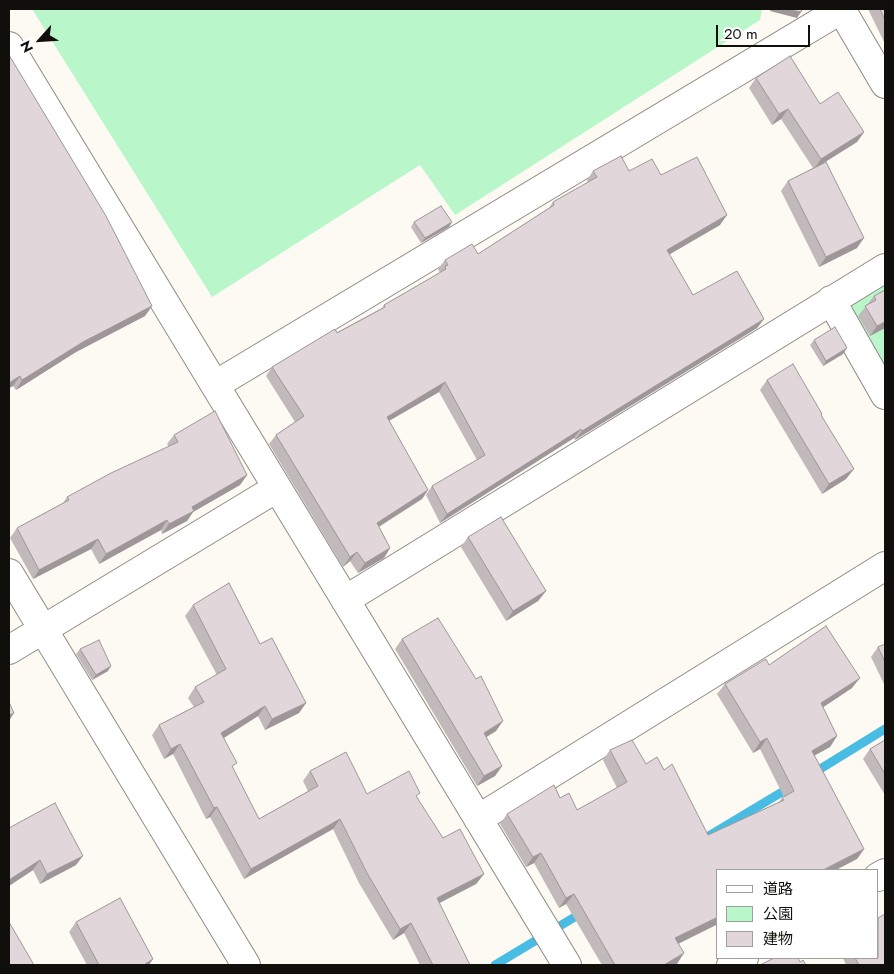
<!DOCTYPE html>
<meta charset="utf-8">
<style>
body{margin:0}
#map{position:relative;width:894px;height:974px;overflow:hidden;background:#fcfaf2;font-family:Jost,"Noto Sans JP",sans-serif}
canvas{display:block}
.frame{position:absolute;inset:0;border:10px solid #100f0c;pointer-events:none}
.legend{position:absolute;left:716px;top:869px;width:162px;height:90px;box-sizing:border-box;background:#fff;border:1px solid #9f9f9e;margin:0;padding:6px 9px;list-style:none;font-size:15px;color:#100f0c}
.legend li{display:flex;align-items:center;gap:10px;height:25px}
.legend b{width:25px;border:1px solid #9f9f9e}
.north{position:absolute;left:15px;top:15px;width:50px;height:50px;-webkit-text-stroke:4px #fff;paint-order:stroke;rotate:244deg;font-size:14px;font-weight:700;line-height:20px;text-align:center;color:#100f0c}
.north::after{content:'';display:block;margin:auto;width:18px;height:22px;background:#100f0c;clip-path:polygon(50% 0,100% 100%,50% 72%,0 100%)}
.scale{position:absolute;left:716px;top:25px;width:94px;height:22px;box-sizing:border-box;border:2px solid #100f0c;border-top:0;padding-left:6px;font-size:15px;line-height:18px;white-space:nowrap;color:#100f0c;-webkit-text-stroke:4px #fff;paint-order:stroke}
</style>
<div id="map">
<canvas width="894" height="974"></canvas>
<div class="frame"></div>
<ul class="legend">
<li><b style="height:6px;background:#fff"></b>道路</li>
<li><b style="height:14px;background:#b9f7ca"></b>公園</li>
<li><b style="height:14px;background:#e1d7da"></b>建物</li>
</ul>
<div class="north">N</div>
<div class="scale">20 m</div>
</div>
<script>
const c = document.querySelector('canvas').getContext('2d');
c.lineJoin = 'round';
function fillPath(path, color) { c.fillStyle = color; c.fill(path, 'evenodd'); }
const toPath = rows => new Path2D(rows.map(r => 'M' + r).join(''));
function trace(path, color, width, dash) { c.strokeStyle = color; c.lineWidth = width; c.lineCap = dash ? 'butt' : 'round'; c.setLineDash(dash || []); c.stroke(path); }
fillPath(toPath([
 [32,9,762,9,760,20,455,215,420,165,212,297],
 [885,275,885,386,837,303]
]), '#b9f7ca');
trace(toPath([
 [812,774,885,729],
 [707,837,792,786],
 [495,965,583,912]
]), '#49bce3', 9);
const street = toPath([
 [841,9,885,84],
 [9,46,567,965],
 [831,300,885,395],
 [215,385,842,9],
 [345,600,885,268],
 [9,650,277,488],
 [478,819,885,566],
 [878,877,885,873],
 [731,965,744,958]
]);
const secondary = toPath([
 [9,573,246,965]
]);
trace(street, '#8c8a83', 30);
trace(secondary, '#8c8a83', 30);
trace(street, '#fff', 28);
trace(secondary, '#fff', 28);
fillPath(toPath([
 [868,9,885,9,885,44],
 [9,55,152,306,145,316,76,352,16,390,13,386,9,388],
 [756,78,820,104,864,132,857,142,820,165,857,248,819,267,781,191,788,181,813,168,781,119,772,125,749,88],
 [593,171,629,171,661,175,720,225,669,254,693,295,764,319,757,328,575,440,574,438,440,523,426,495,432,486,477,460,439,392,389,421,428,490,422,499,379,527,390,548,384,558,358,573,350,561,343,567,269,444,276,435,295,422,266,376,272,367,382,308,384,305,440,273,438,269,445,260,478,254,549,208,553,202,588,183,587,180],
 [414,222,452,222,449,227,421,243,411,227],
 [885,290,885,328,870,336,858,316,874,296],
 [814,340,843,354,823,366,810,345],
 [767,380,821,415,846,479,822,494,760,390],
 [174,435,247,475,240,485,193,512,187,521,162,534,161,530,99,564,91,549,33,579,10,538,17,528,63,503,67,497,169,447,167,444],
 [468,537,546,591,538,601,506,621,461,547],
 [193,605,260,644,306,703,299,713,265,730,258,716,224,738,233,769,259,819,308,791,303,781,310,771,367,794,417,798,443,838,484,874,476,884,439,903,470,965,420,965,404,933,393,940,359,883,333,829,244,879,210,817,206,819,173,754,164,759,152,735,159,725,194,707,188,698,195,687,217,675,185,616],
 [402,639,496,731,486,737,502,766,495,776,477,786,395,649],
 [885,644,885,686,871,657,878,647],
 [80,649,108,671,92,680,76,654],
 [769,665,852,688,823,707,837,736,830,747,814,756,864,849,857,859,718,870,718,924,678,943,677,964,674,965,602,965,566,904,559,908,534,863,526,867,500,824,507,814,560,798,577,810,617,788,603,760,610,750,646,764,664,770,708,835,779,802,782,798,784,797,760,749,753,753,717,694,725,684],
 [885,740,885,795,863,759,870,749],
 [9,828,76,865,40,884,33,870,9,886],
 [76,922,149,965,87,965,69,932],
 [843,958,878,958,885,965,846,965]
]), '#c2b9bb');
fillPath(toPath([
 [771,9,786,9,801,12,797,18,770,11],
 [788,109,781,119,772,125,779,114],
 [864,132,857,142,814,169,821,159],
 [727,215,720,225,660,260,667,250],
 [452,222,449,227,421,243,425,238],
 [864,238,857,248,819,267,826,257],
 [152,306,145,316,76,352,16,390,22,380,83,342],
 [764,319,757,328,575,440,582,431],
 [885,322,885,328,870,336,877,326],
 [847,348,843,354,823,366,826,361],
 [20,376,13,386,9,388,9,383],
 [445,382,439,392,380,426,387,417],
 [581,429,574,438,440,523,447,514],
 [854,469,846,479,822,494,829,484],
 [247,475,240,485,193,512,187,521,162,534,169,524,192,507],
 [428,490,422,499,370,532,377,523],
 [167,520,161,530,99,564,106,554],
 [98,539,91,549,33,579,39,570],
 [390,548,384,558,358,573,365,563],
 [357,552,350,561,343,567,350,557],
 [546,591,538,601,506,621,513,611],
 [111,666,108,671,92,680,96,675],
 [860,678,852,688,813,714,821,703],
 [306,703,299,713,265,730,272,719],
 [265,706,258,716,214,744,221,733],
 [14,713,9,721,9,715],
 [503,721,496,731,477,743,484,733],
 [837,736,830,747,804,761,812,751],
 [767,738,760,749,753,753,760,742],
 [180,744,173,754,164,759,171,749],
 [502,766,495,776,477,786,484,776],
 [217,807,210,817,206,819,214,808],
 [340,819,333,829,244,879,251,869],
 [864,849,857,859,836,870,823,870],
 [541,853,534,863,526,867,533,857],
 [83,856,76,865,40,884,47,874],
 [40,860,33,870,9,886,9,880],
 [484,874,476,884,430,908,437,898],
 [574,894,566,904,559,908,566,898],
 [718,917,718,924,668,949,675,938],
 [411,923,404,933,393,940,400,929],
 [684,953,677,964,674,965,664,965],
 [153,959,149,965,144,965,145,964]
]), '#9e9699');
const building = toPath([
 [786,9,802,9,801,12,786,9],
 [880,9,885,9,885,20,880,9],
 [9,55,106,216,152,306,83,342,22,380,20,376,9,383,9,55],
 [790,56,820,104,838,92,864,132,821,159,788,109,779,114,756,78,790,56],
 [621,156,629,171,652,159,661,175,697,157,727,215,667,250,693,295,737,271,764,319,582,431,581,429,447,514,432,486,485,455,445,382,387,417,428,490,377,523,390,548,365,563,357,552,350,557,276,435,304,416,272,367,335,329,337,333,385,307,384,305,446,269,445,266,448,265,445,260,472,244,478,254,554,205,553,202,597,177,593,171,621,156],
 [826,162,864,238,826,257,788,181,826,162],
 [441,206,452,222,425,238,414,222,441,206],
 [885,290,885,322,877,326,865,306,876,300,874,296,885,290],
 [835,327,847,348,826,361,814,340,835,327],
 [793,364,822,414,821,415,854,469,829,484,767,380,793,364],
 [215,411,247,475,192,507,194,511,169,524,167,520,106,554,98,539,39,570,17,528,69,500,67,497,111,473,178,442,174,435,215,411],
 [501,517,546,591,513,611,468,537,501,517],
 [229,583,260,644,272,638,306,703,272,719,265,706,221,733,237,763,232,766,259,819,318,786,310,771,346,752,367,794,409,771,420,793,416,796,443,838,460,829,484,874,437,898,470,965,433,965,411,923,400,929,367,873,340,819,251,869,217,807,214,808,180,744,171,749,159,725,204,702,195,687,226,669,193,605,229,583],
 [438,618,476,679,481,676,503,721,484,733,502,766,484,776,402,639,438,618],
 [826,626,860,678,821,703,837,736,812,751,864,849,823,870,718,870,718,917,675,938,684,953,664,965,615,965,574,894,566,898,541,853,533,857,507,814,554,785,560,798,569,793,577,810,627,782,610,750,632,740,646,764,657,757,664,770,672,764,708,835,784,800,782,798,794,791,767,738,760,742,725,684,766,659,769,665,826,626],
 [99,640,111,666,96,675,80,649,99,640],
 [885,644,885,662,878,647,885,644],
 [9,702,14,713,9,715,9,702],
 [885,740,885,774,870,749,885,740],
 [55,803,83,856,47,874,40,860,9,880,9,828,55,803],
 [120,898,153,959,145,964,146,965,99,965,76,922,120,898],
 [885,914,885,965,859,965,855,958,878,958,878,918,885,914],
 [9,922,34,965,9,965,9,922],
 [774,958,798,958,800,962,803,960,806,965,760,965,774,958]
]);
fillPath(building, '#e1d7da');
trace(building, '#9e9699', 1);
</script>
